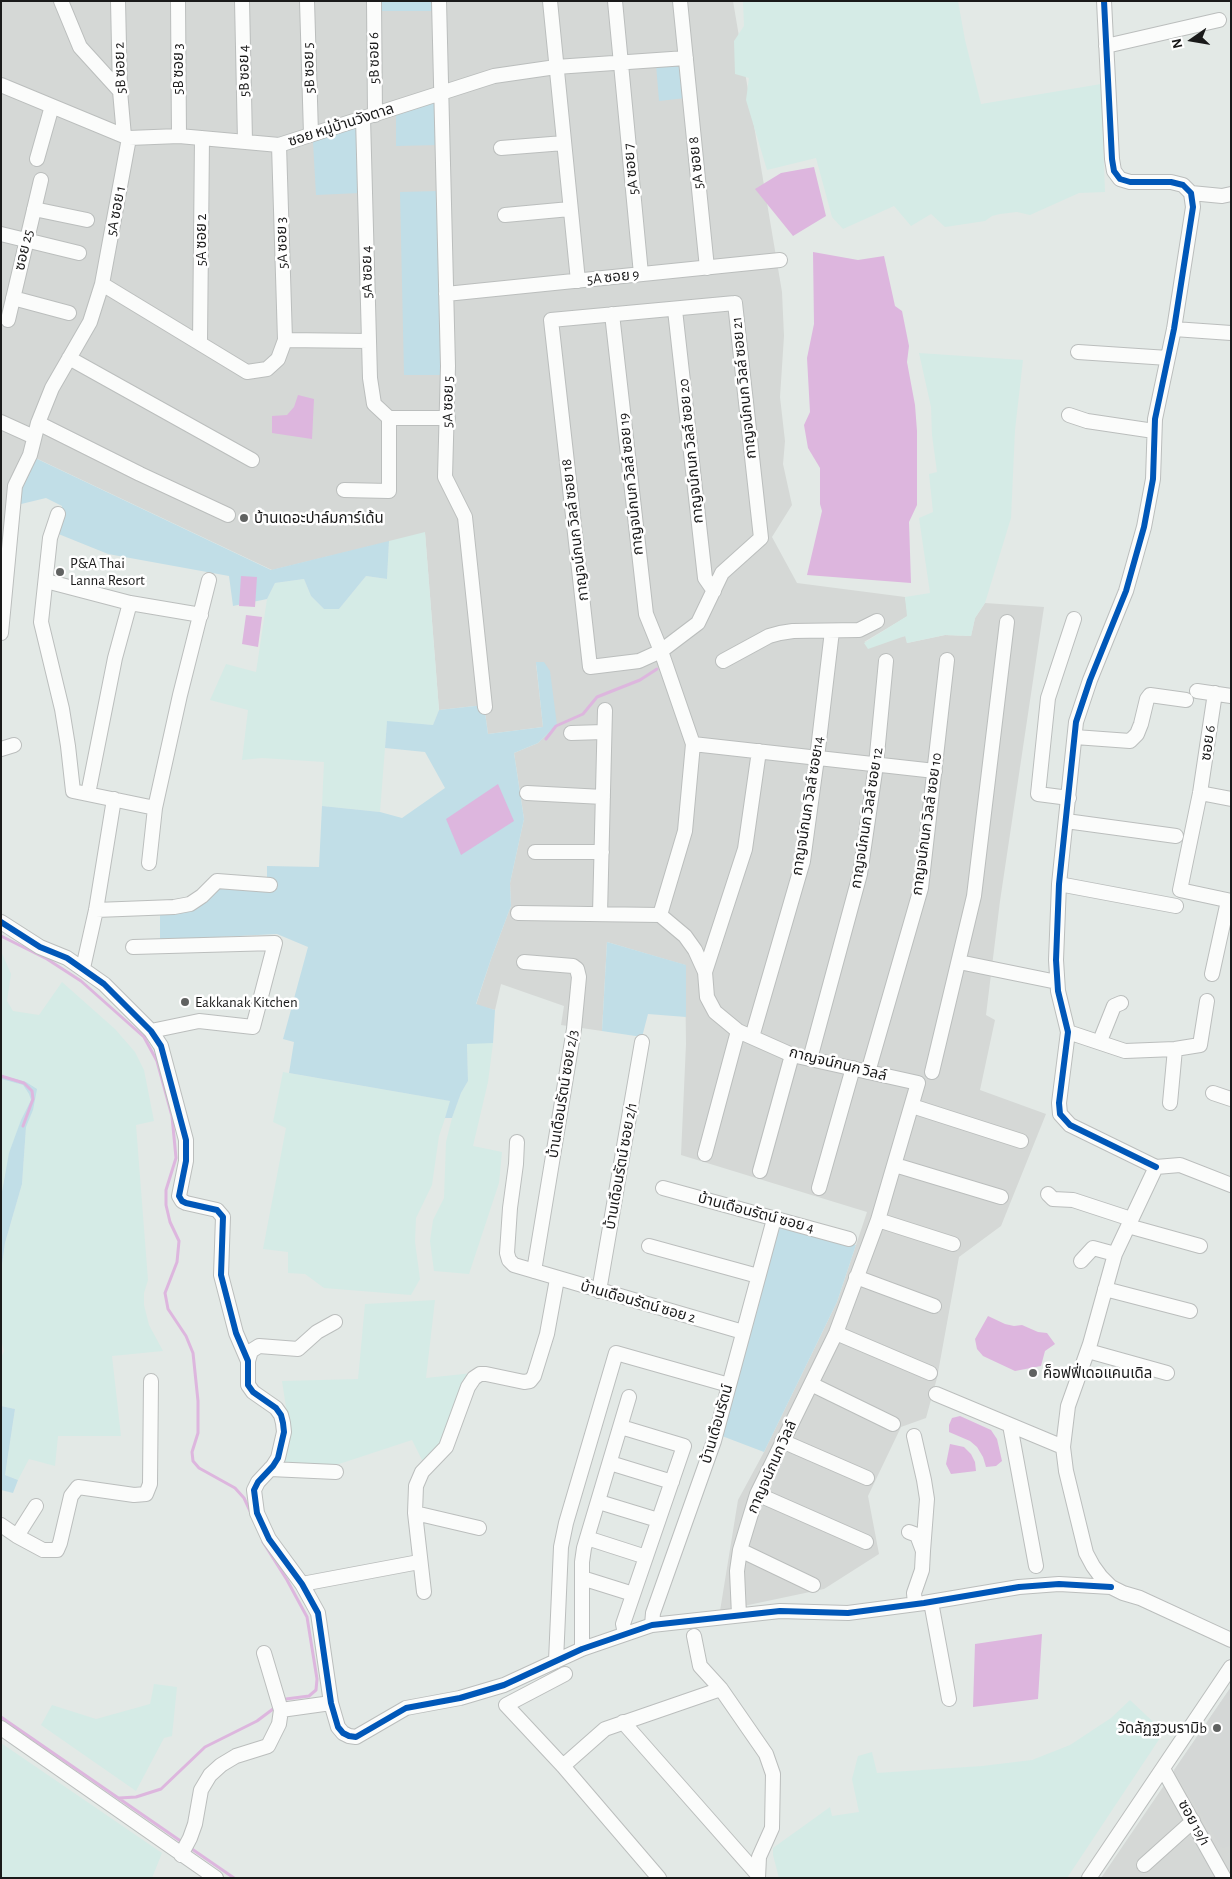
<!DOCTYPE html>
<meta charset="utf-8">
<style>
body{margin:0}
#map{position:relative;width:1232px;height:1879px;overflow:hidden;background:#e3e9e6;font-family:"Alegreya Sans",sans-serif}
canvas{display:block}
.frame{position:absolute;inset:0;border:2px solid #1a1a1a;pointer-events:none}
.north{position:absolute;left:1167px;top:15px;width:50px;height:50px;-webkit-text-stroke:4px #fff;paint-order:stroke;rotate:257deg;font-size:14px;font-weight:700;line-height:20px;text-align:center;color:#1a1a1a}
.north::after{content:'';display:block;margin:auto;width:18px;height:22px;background:#1a1a1a;clip-path:polygon(50% 0,100% 100%,50% 72%,0 100%)}
</style>
<div id="map">
<canvas width="1232" height="1879"></canvas>
<div class="frame"></div>
<div class="north">N</div>
</div>
<script>
const c = document.querySelector('canvas').getContext('2d');
c.lineJoin = 'round';
function fillPath(path, color) { c.fillStyle = color; c.fill(path, 'evenodd'); }
const toPath = rows => new Path2D(rows.map(r => 'M' + r).join(''));
function trace(path, color, width, dash) { c.strokeStyle = color; c.lineWidth = width; c.lineCap = dash ? 'butt' : 'round'; c.setLineDash(dash || []); c.stroke(path); }
function label(font, color, halo, rows, align = 'center') {
  c.font = font + ' "Alegreya Sans","Noto Sans Thai",sans-serif'; c.lineWidth = 5; c.setLineDash([]); c.textBaseline = 'middle'; c.strokeStyle = halo; c.fillStyle = color; for (const [text, x, y, turn = 0] of rows) {
    c.save(); c.translate(x, y); c.rotate((+turn || 0) * Math.PI / 180); c.textAlign = isNaN(turn) ? turn : align; if (halo) c.strokeText(text, 0, 0); c.fillText(text, 0, 0); c.restore();
  }
}
fillPath(toPath([
 [1,1,733,1,782,292,784,336,780,397,785,441,783,464,792,505,772,537,797,583,905,597,908,616,864,642,906,636,907,643,945,635,971,636,975,618,985,603,1044,607,1000,901,986,1015,995,1020,980,1090,1046,1114,1001,1226,959,1257,937,1378,926,1418,901,1427,868,1496,879,1554,824,1589,720,1611,738,1500,764,1452,837,1302,867,1212,681,1155,686,1044,685,965,607,942,602,1031,561,1025,564,1006,501,984,495,1010,476,1005,491,959,511,906,510,883,524,819,514,753,538,743,556,725,536,663,543,727,488,734,484,705,439,710,425,533,272,570,23,452,12,478,1,596],
 [1231,1687,1231,1878,1101,1878]
]), '#d5d8d6');
fillPath(toPath([
 [1231,1687,1231,1846,1222,1848,1174,1770]
]), '#d4d7d6');
fillPath(toPath([
 [743,1,958,1,965,40,981,104,1101,84,1105,192,1079,193,1030,215,1017,212,1000,214,992,216,985,221,945,227,931,214,911,226,894,206,843,229,832,217,816,158,767,170,746,100,749,78,735,74,734,41,744,26],
 [919,353,1023,360,1015,430,1011,518,985,603,975,618,971,636,945,635,907,643,905,636,868,649,864,643,907,616,905,597,930,593,919,518,933,512,929,474,937,472,932,435,931,407],
 [425,532,439,710,433,725,387,722,380,812,322,806,324,762,262,758,242,760,248,710,210,700,226,664,256,672,267,599,275,583,304,579,311,596,324,609,339,609,366,576,387,579,389,541],
 [1,951,11,974,7,1001,13,1011,39,1015,62,982,115,1029,135,1052,144,1070,154,1121,136,1125,148,1280,144,1293,144,1305,149,1325,163,1351,112,1356,121,1436,58,1436,55,1466,29,1459,18,1480,5,1475,15,1409,1,1406,1,1358,4,1351,1,1339,1,1272,5,1243,22,1184,26,1126,33,1110,26,1082,1,1075],
 [467,1043,493,1043,488,1082,473,1146,502,1152,499,1183,469,1274,434,1271,430,1241,433,1220,444,1198,446,1142,452,1118,461,1093,468,1081],
 [283,1072,451,1101,439,1136,432,1185,416,1218,415,1242,420,1279,411,1295,324,1288,305,1274,288,1273,288,1252,263,1249,286,1128,273,1122],
 [1,1079,23,1085,29,1094,31,1100,21,1120,5,1174,1,1197],
 [435,1300,426,1378,473,1373,443,1446,423,1462,412,1440,339,1464,319,1466,282,1463,288,1420,282,1381,358,1379,365,1304],
 [154,1684,177,1687,172,1736,164,1738,136,1791,41,1725,52,1705,96,1719,150,1704],
 [1130,1700,1164,1732,1067,1878,779,1878,773,1855,773,1848,830,1807,832,1816,859,1812,852,1779,858,1756,872,1752,877,1773,982,1766,1032,1760,1070,1745,1111,1718],
 [1,1743,162,1853,152,1878,1,1878]
]), '#d5ebe6');
fillPath(toPath([
 [381,1,432,1,432,11,382,11],
 [683,62,686,98,659,101,656,64],
 [438,99,439,145,396,146,396,114],
 [358,127,360,193,316,195,313,142],
 [439,191,443,375,404,375,400,192],
 [33,457,271,570,389,541,387,579,366,576,339,609,324,609,311,596,304,579,275,583,267,599,233,606,229,576,108,554,56,533,62,506,46,498,17,505,20,488],
 [536,662,544,662,550,671,557,725,538,743,514,753,524,819,510,883,511,906,491,959,476,1004,495,1010,493,1043,467,1044,468,1081,461,1093,452,1118,445,1118,450,1101,289,1073,294,1042,283,1039,308,947,277,934,160,940,160,911,218,885,267,888,267,866,319,867,322,806,380,812,402,818,445,788,425,752,385,748,387,721,433,725,439,710,484,705,488,734,543,727],
 [607,942,686,965,686,1017,648,1014,642,1037,602,1031],
 [1,1075,26,1082,37,1089,33,1110,26,1127,22,1184,5,1243,1,1272,1,1197,9,1153,21,1120,31,1100,29,1094,23,1085,1,1079],
 [776,1224,856,1245,837,1302,764,1452,722,1436],
 [1,1406,15,1409,5,1475,18,1480,13,1493,1,1490]
]), '#c1dee7');
fillPath(toPath([
 [814,167,826,216,793,236,755,189,781,173],
 [813,252,858,260,884,256,895,306,902,311,909,346,907,362,915,405,917,431,917,505,909,522,911,583,807,575,822,511,820,504,820,468,808,448,804,425,810,412,807,358,814,324],
 [298,395,314,399,312,439,272,433,272,416,287,415,294,407],
 [241,576,257,577,255,607,239,606],
 [246,615,262,617,258,647,242,644],
 [498,784,514,821,461,855,446,819],
 [988,1316,1005,1324,1014,1326,1022,1325,1038,1332,1047,1333,1055,1344,1045,1351,1041,1366,1015,1371,983,1356,977,1349,975,1339],
 [960,1416,991,1430,997,1439,1002,1461,996,1466,986,1467,983,1457,977,1447,970,1441,949,1432,949,1425,952,1418],
 [950,1444,964,1447,971,1454,975,1462,976,1471,951,1474,946,1464],
 [1042,1634,1038,1699,973,1707,975,1644]
]), '#ddb6de');
trace(toPath([
 [546,739,556,726,583,714,597,697,640,680,657,669],
 [1,936,47,959,81,981,144,1037,157,1061,172,1116,176,1158,166,1190,166,1205,170,1222,179,1241,177,1262,165,1293,168,1309,186,1336,193,1353,198,1401,198,1433,192,1452,193,1461,199,1468,235,1488,244,1498,251,1513],
 [1,1076,24,1083,32,1091,33,1099,23,1126],
 [263,1542,287,1580,307,1617,317,1679,316,1690,309,1696,286,1699,282,1702],
 [1,1717,182,1842],
 [119,1798,136,1797,161,1789,205,1747,257,1721,277,1706],
 [189,1847,234,1878]
]), '#ddb6de', 3);
const minor = toPath([
 [61,1,80,47,120,91],
 [118,1,120,91,124,136],
 [178,1,179,136],
 [242,1,245,141],
 [307,1,311,134],
 [374,1,375,115],
 [439,1,448,366,445,477,465,517,485,707],
 [550,1,578,281],
 [615,1,641,274],
 [680,1,707,268],
 [1104,1,1112,159,1114,171,1120,179,1130,182,1171,182,1183,185,1191,193,1193,207,1174,329,1155,419,1153,479,1144,527,1126,591,1090,680,1076,722,1059,884,1056,960,1058,991,1068,1032,1059,1103,1060,1114,1070,1125,1156,1167],
 [1106,46,1219,20],
 [1,85,129,138,179,136,279,145,494,76,556,67,686,58],
 [363,118,370,378,374,404,389,418],
 [501,148,564,143],
 [37,159,52,106],
 [1191,193,1222,196,1231,194],
 [34,209,87,220],
 [505,215,570,209],
 [1,234,79,253],
 [102,284,247,372,267,369,278,359,285,340,279,145],
 [446,294,780,260],
 [13,298,69,313],
 [735,303,761,538,722,573,698,623,661,651,639,661,590,667,551,320,735,303],
 [675,310,705,578,714,591],
 [612,314,646,614,661,651,693,744,685,831,660,915],
 [8,320,41,180],
 [1174,329,1231,333],
 [285,340,369,341],
 [200,343,202,138],
 [1078,352,1168,358],
 [69,358,252,460],
 [1069,415,1087,421,1154,431],
 [389,418,448,418],
 [1,422,34,437],
 [38,423,140,474,228,515],
 [344,490,389,491,389,418],
 [58,514,50,538,41,622,62,709,68,746,73,791,155,808],
 [46,581,130,603,201,615],
 [1,633,15,486,30,455,38,423,52,388,90,322,102,284,129,138],
 [723,661,769,636,780,633,793,631,859,630,877,621],
 [1197,691,1231,696],
 [1215,693,1200,793,1180,890,1231,901],
 [571,733,604,732],
 [1075,737,1130,741,1137,734,1141,724,1147,699,1150,695,1186,700],
 [693,744,935,771],
 [1,749,14,745],
 [527,793,603,797],
 [1200,793,1231,799],
 [88,794,115,658,130,603],
 [1069,798,1038,794,1048,698,1074,619],
 [1066,821,1176,836],
 [535,852,602,852],
 [149,863,155,808,180,695,209,580],
 [1059,884,1176,906],
 [96,910,174,907,190,904,202,896,217,881,270,885],
 [518,913,660,915],
 [600,914,605,710],
 [660,915,685,936,695,950,705,972,707,997,715,1012,738,1031,792,1055,918,1083,878,1220,836,1333,757,1494,740,1550,737,1571,739,1615],
 [1,922,40,947,67,958,104,984,151,1031,161,1046,186,1140,186,1161,179,1196,182,1201,186,1203,217,1210,223,1217,221,1275,236,1333,248,1361,248,1385,253,1392,276,1408,281,1415,283,1423,284,1432,278,1458,273,1466,258,1482,254,1490,257,1513,269,1539,302,1584,318,1613,331,1703,338,1727,343,1733,349,1736,356,1737,406,1708,460,1698,504,1685,582,1649,652,1625,780,1611,848,1613,924,1603,1019,1587,1059,1584,1111,1587],
 [133,947,275,943,253,1027,199,1021,151,1031],
 [524,962,573,966,577,969,579,977,574,1029,534,1271],
 [959,962,1057,982],
 [83,968,96,910,114,799],
 [705,972,745,849,759,751],
 [1212,974,1228,901],
 [1068,1032,1125,1051,1175,1049,1200,1045,1207,1001],
 [752,1037,803,861,817,758,832,631],
 [1100,1041,1114,1006,1121,1003],
 [810,1059,860,874,876,765,886,661],
 [868,1072,921,888,947,660],
 [932,1072,974,896,1007,622],
 [1213,1093,1231,1099],
 [1170,1103,1175,1049],
 [912,1106,1021,1141],
 [517,1142,516,1164,510,1208,507,1253,509,1260,514,1265,743,1332],
 [705,1154,738,1031],
 [895,1165,1001,1197],
 [1156,1167,1115,1254,1090,1344,1068,1406,1063,1447,1066,1471,1086,1553,1093,1566,1101,1577,1111,1587,1123,1593,1140,1598,1231,1640],
 [1156,1167,1180,1165,1231,1185],
 [760,1171,792,1055],
 [663,1188,849,1239],
 [819,1188,853,1068],
 [1048,1194,1053,1199,1073,1200,1131,1219],
 [878,1220,953,1244],
 [1128,1226,1200,1246],
 [649,1246,758,1276],
 [1081,1261,1093,1248,1115,1254],
 [856,1277,934,1306],
 [1105,1289,1190,1311],
 [599,1291,642,1042],
 [836,1333,930,1373],
 [1088,1351,1167,1373],
 [248,1361,251,1351,259,1346,298,1349,317,1332,335,1322],
 [811,1384,893,1424],
 [936,1394,1063,1447],
 [1010,1425,1036,1566],
 [621,1427,684,1446,623,1624,625,1634],
 [914,1436,924,1480,927,1499,923,1551],
 [782,1441,867,1478],
 [610,1463,672,1482],
 [270,1469,336,1472],
 [757,1494,866,1542],
 [599,1502,658,1520],
 [415,1513,479,1528],
 [1,1525,17,1536,43,1550,57,1550,60,1543,71,1496,78,1487,134,1495,146,1494,150,1484,151,1381],
 [909,1532,917,1535,923,1551,922,1570,914,1593,915,1604],
 [17,1536,36,1506],
 [587,1538,646,1557],
 [740,1550,813,1585],
 [582,1578,633,1594],
 [302,1584,419,1562],
 [424,1592,415,1513,416,1486,422,1472,446,1447,468,1387,474,1378,480,1374,486,1374,524,1382,530,1381,534,1376,547,1334,557,1279],
 [931,1602,949,1699],
 [652,1625,653,1613,714,1441,774,1219],
 [694,1636,700,1666,721,1689,766,1754,773,1774,772,1828,759,1857,758,1878],
 [582,1649,582,1562,584,1548,629,1397],
 [264,1653,281,1710],
 [556,1661,561,1547,566,1523,616,1353,729,1385],
 [565,1674,506,1705,563,1766,659,1878],
 [623,1722,758,1875],
 [1,1728,216,1878],
 [563,1766,605,1729,721,1689],
 [1163,1769,1224,1878],
 [181,1855,190,1838,195,1824,201,1790,210,1775,221,1765,236,1756,268,1746,279,1724,281,1710,331,1703],
 [1144,1865,1193,1821],
 [1089,1878,1231,1667]
]);
trace(minor, '#bbbebd', 16);
trace(minor, '#fbfcfb', 14);
trace(toPath([
 [1104,1,1112,159,1114,171,1120,179,1130,182,1171,182,1183,185,1191,193,1193,207,1174,329,1155,419,1153,479,1144,527,1126,591,1090,680,1076,722,1059,884,1056,960,1058,991,1068,1032,1059,1103,1060,1114,1070,1125,1156,1167],
 [1,922,40,947,67,958,104,984,151,1031,161,1046,186,1140,186,1161,179,1196,182,1201,186,1203,217,1210,223,1217,221,1275,236,1333,248,1361,248,1385,253,1392,276,1408,281,1415,283,1423,284,1432,278,1458,273,1466,258,1482,254,1490,257,1513,269,1539,302,1584,318,1613,331,1703,338,1727,343,1733,349,1736,356,1737,406,1708,460,1698,504,1685,582,1649,652,1625,780,1611,848,1613,924,1603,1019,1587,1059,1584,1111,1587]
]), '#0057b8', 6);
for (const [x, y, r, color] of [
 [244,518,5,"#606261"],
 [60,572,5,"#606261"],
 [185,1002,5,"#606261"],
 [1033,1373,5,"#606261"],
 [1217,1728,5,"#606261"]
]) { const dot = new Path2D(); dot.arc(x, y, r, 0, 2 * Math.PI); c.fillStyle = color; c.fill(dot); trace(dot, '#fff', 2); }
label('15px', '#1a1a1a', '#fff', [
 ["5B ซอย 6",374,58,-91],
 ["5B ซอย 2",120,68,-92],
 ["5B ซอย 5",309,68,-92],
 ["5B ซอย 3",178,69,-90],
 ["5B ซอย 4",244,71,-91],
 ["ซอย หมู่บ้านวังตาล",341,125,-18],
 ["5A ซอย 8",696,163,-96],
 ["5A ซอย 7",631,169,-96],
 ["5A ซอย 1",116,211,-79],
 ["5A ซอย 2",201,240,-90],
 ["5A ซอย 3",282,243,-92],
 ["ซอย 25",24,250,-77],
 ["5A ซอย 4",367,272,-91],
 ["5A ซอย 9",613,277,-6],
 ["กาญจน์กนก วิลล์ ซอย 21",744,388,-96],
 ["5A ซอย 5",448,402,-89],
 ["กาญจน์กนก วิลล์ ซอย 20",691,451,-96],
 ["กาญจน์กนก วิลล์ ซอย 19",631,484,-96],
 ["กาญจน์กนก วิลล์ ซอย 18",575,530,-97],
 ["ซอย 6",1208,743,-82],
 ["กาญจน์กนก วิลล์ ซอย14",808,806,-81],
 ["กาญจน์กนก วิลล์ ซอย 12",867,818,-81],
 ["กาญจน์กนก วิลล์ ซอย 10",927,824,-82],
 ["กาญจน์กนก วิลล์",838,1064,14],
 ["บ้านเดือนรัตน์ ซอย 2/3",563,1094,-81],
 ["บ้านเดือนรัตน์ ซอย 2/1",621,1166,-80],
 ["บ้านเดือนรัตน์ ซอย 4",756,1213,15],
 ["บ้านเดือนรัตน์ ซอย 2",638,1302,16],
 ["บ้านเดือนรัตน์",717,1424,-74],
 ["กาญจน์กนก วิลล์",772,1467,-66],
 ["ซอย 19/1",1194,1823,61]
]);
label('15px', '#1a1a1a', '#fff', [
 ["บ้านเดอะปาล์มการ์เด้น",254,518],
 ["P&A Thai",70,563],
 ["Lanna Resort",70,580],
 ["Eakkanak Kitchen",195,1002],
 ["ค็อฟฟี่เดอแคนเดิล",1043,1373],
 ["วัดลัฏฐวนรามิb",1207,1728,"right"]
], 'left');
</script>
